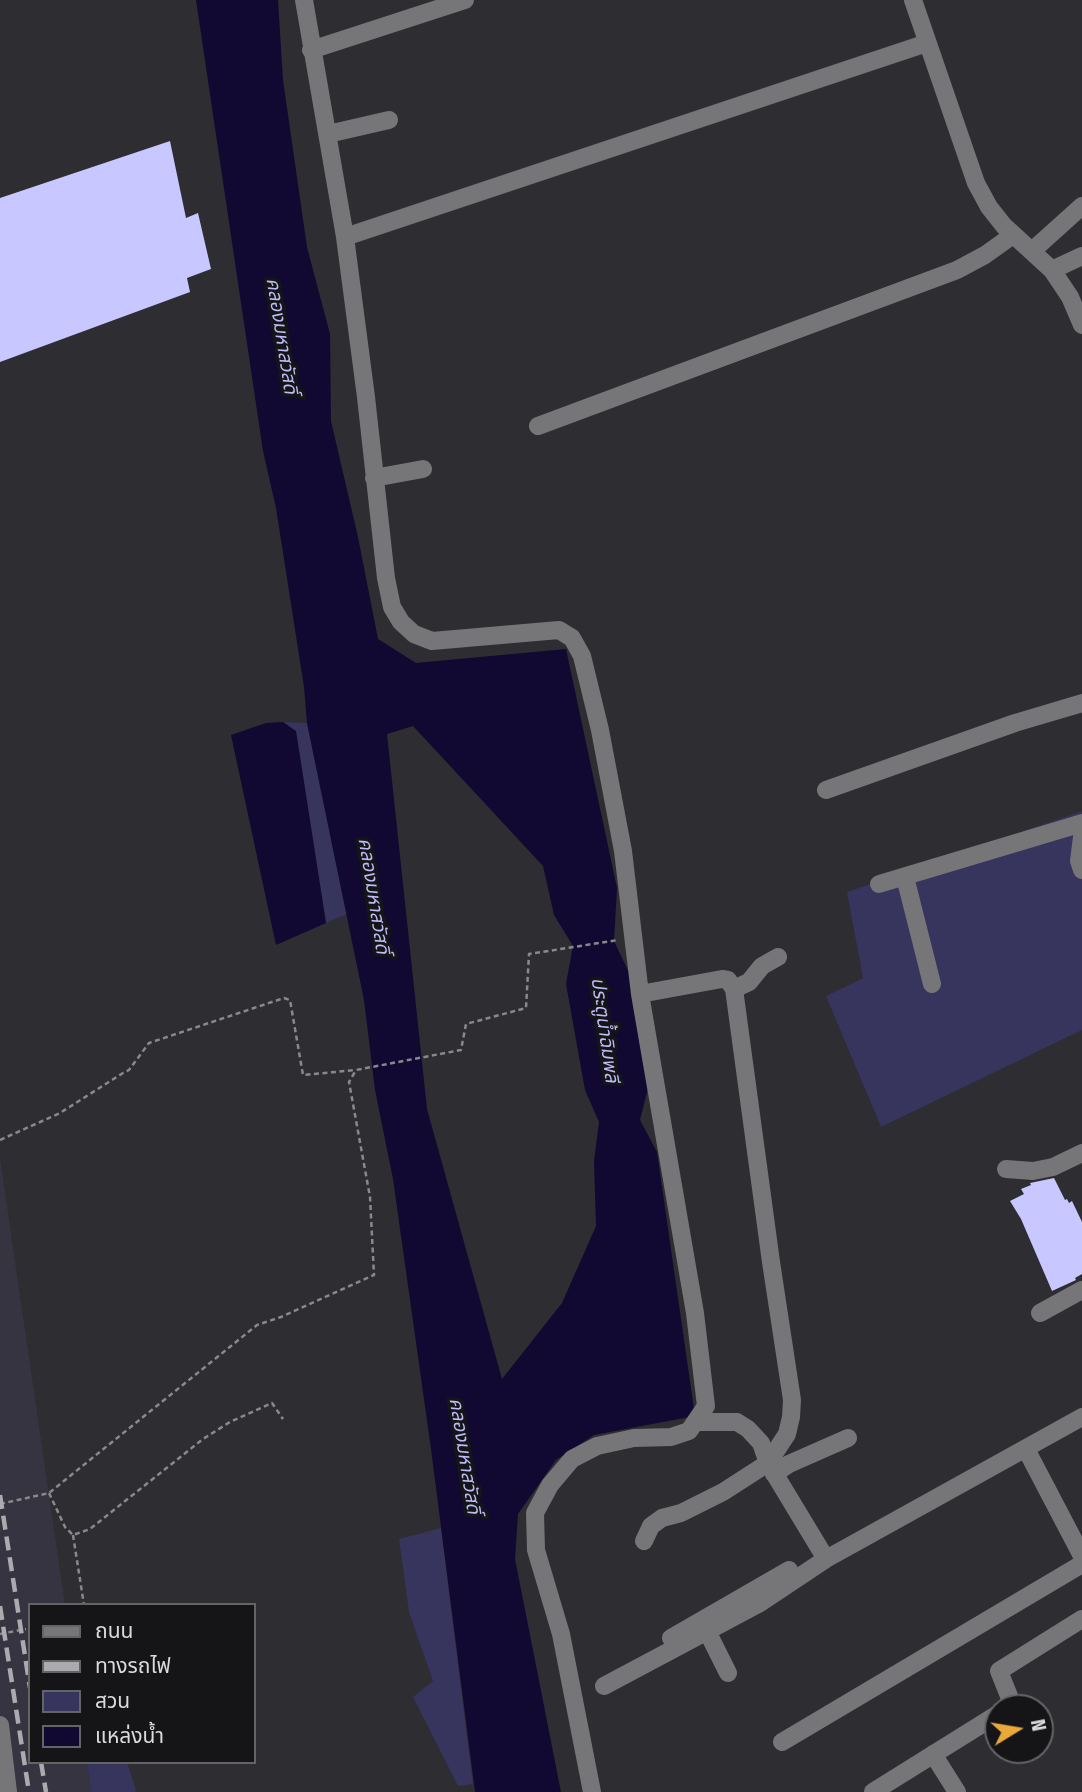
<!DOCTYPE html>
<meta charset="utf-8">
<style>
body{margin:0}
#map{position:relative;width:1082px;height:1792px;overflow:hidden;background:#2d2d32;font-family:"Fira Sans Condensed","Noto Sans Thai",sans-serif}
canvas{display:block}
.legend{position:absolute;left:28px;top:1603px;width:228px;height:161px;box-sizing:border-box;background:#151518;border:2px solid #646467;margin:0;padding:9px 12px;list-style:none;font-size:21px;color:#dbdbde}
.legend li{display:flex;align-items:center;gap:14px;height:35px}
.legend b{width:35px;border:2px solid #646467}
.north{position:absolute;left:984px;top:1694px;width:70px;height:70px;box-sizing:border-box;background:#151518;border:2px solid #646467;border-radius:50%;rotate:79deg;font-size:19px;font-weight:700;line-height:28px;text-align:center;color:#dbdbde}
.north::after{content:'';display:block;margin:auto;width:24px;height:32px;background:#eba93a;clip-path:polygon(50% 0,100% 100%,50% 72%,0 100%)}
</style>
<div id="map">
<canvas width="1082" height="1792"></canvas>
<ul class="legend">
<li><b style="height:9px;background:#767679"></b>ถนน</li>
<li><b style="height:9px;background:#ababaf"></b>ทางรถไฟ</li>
<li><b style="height:19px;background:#37345d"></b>สวน</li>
<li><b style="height:19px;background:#120932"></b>แหล่งน้ำ</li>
</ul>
<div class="north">N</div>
</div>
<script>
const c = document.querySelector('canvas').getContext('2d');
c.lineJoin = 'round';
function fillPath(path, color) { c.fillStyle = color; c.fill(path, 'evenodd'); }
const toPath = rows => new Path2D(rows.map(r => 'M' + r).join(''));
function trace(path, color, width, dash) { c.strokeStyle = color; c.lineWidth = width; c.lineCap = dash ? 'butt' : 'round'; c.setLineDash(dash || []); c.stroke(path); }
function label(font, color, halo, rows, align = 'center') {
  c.font = font + ' "Fira Sans Condensed","Noto Sans Thai",sans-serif'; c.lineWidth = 7; c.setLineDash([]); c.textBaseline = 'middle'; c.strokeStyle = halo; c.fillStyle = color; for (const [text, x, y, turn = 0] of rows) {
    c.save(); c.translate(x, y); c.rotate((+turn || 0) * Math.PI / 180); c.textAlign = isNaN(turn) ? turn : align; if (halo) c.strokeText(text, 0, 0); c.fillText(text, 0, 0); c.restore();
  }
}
fillPath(toPath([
 [0,1158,65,1605,30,1605,30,1762,87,1762,91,1792,0,1792]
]), '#353440');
fillPath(toPath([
 [283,722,307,723,347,914,326,923,296,732],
 [1082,811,1082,1030,881,1127,826,996,863,978,847,892],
 [441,1528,473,1784,458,1786,413,1697,433,1681,409,1612,399,1539],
 [87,1762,127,1762,136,1790,134,1792,91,1792]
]), '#37345d');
fillPath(toPath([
 [196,0,278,0,283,80,307,247,330,334,331,421,358,537,378,639,416,663,566,649,617,888,614,941,631,977,648,1088,640,1120,657,1152,695,1416,594,1435,556,1460,518,1514,515,1559,561,1792,475,1792,431,1449,393,1179,375,1090,364,1000,307,723,304,687,276,508,263,451],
 [413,726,543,866,554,915,573,946,566,984,585,1090,599,1122,594,1161,596,1226,562,1303,502,1379,427,1109,387,734],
 [283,722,296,731,326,923,276,945,231,735,266,723]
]), '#120932');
fillPath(toPath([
 [170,141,186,218,198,213,211,269,187,278,190,292,0,362,0,198],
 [1054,1178,1065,1200,1067,1199,1069,1203,1072,1201,1082,1222,1082,1274,1075,1278,1076,1280,1052,1291,1021,1219,1010,1201,1024,1194,1021,1189,1031,1185,1030,1183]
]), '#c9c7ff');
trace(toPath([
 [0,1140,60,1113,123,1073,129,1070,149,1043,284,998,290,1000,303,1075,356,1070],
 [49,1493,65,1527,73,1535,90,1529,203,1439,230,1422,272,1403,283,1419],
 [0,1504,49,1493,257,1325,281,1317,374,1275,370,1197,349,1082,356,1070,461,1050,466,1024,526,1008,529,954,618,940],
 [73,1535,84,1605],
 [0,1634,26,1629]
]), '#89898d', 2.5, [5, 3.5]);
trace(toPath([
 [304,0,345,237,366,397,386,578,392,607,401,622,414,634,432,641,559,630,572,638,582,656,600,730,623,851,640,994,695,1313,706,1406,689,1431,671,1437,634,1438,597,1446,572,1459,550,1485,535,1513,536,1550,561,1634,592,1792],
 [913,0,976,183,989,207,1004,226,1052,270,1070,297,1082,325],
 [311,50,465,0],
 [328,134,389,120],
 [345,237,927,43],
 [1032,251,1082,206],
 [1052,270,1082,256],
 [538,426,957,270,985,255,1013,235],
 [374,478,423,469],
 [826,790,1015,723,1082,703],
 [1082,837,1079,861,1082,870],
 [905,877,932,984],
 [879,884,1082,823],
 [734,989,749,982,762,966,778,957],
 [640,994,722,979,728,980,734,989,771,1262,792,1400,791,1417,787,1434,768,1463,723,1492,681,1513,662,1518,651,1526,644,1541],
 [1006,1169,1033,1171,1053,1167,1082,1153],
 [1040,1313,1082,1290],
 [697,1422,737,1422,748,1429,761,1443,768,1463,826,1559],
 [1026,1449,1082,1556],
 [774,1474,789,1464,848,1438],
 [707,1631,728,1673],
 [671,1638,789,1570],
 [604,1686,760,1603,826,1559,1082,1417],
 [1007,1708,1010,1704,1009,1696,999,1671,1082,1619],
 [0,1725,8,1792],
 [782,1742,1082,1564],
 [933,1754,957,1792],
 [873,1792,998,1714]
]), '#767679', 18);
trace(toPath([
 [0,1495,30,1688],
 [0,1606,29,1792],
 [41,1762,46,1792]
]), '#ababaf', 4.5, [14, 7]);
label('italic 19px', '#bdbbf8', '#151518', [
 ["คลองมหาสวัสดิ์",281,336,81],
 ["คลองมหาสวัสดิ์",373,896,81],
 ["ประตูน้ำฉิมพลี",604,1030,82],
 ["คลองมหาสวัสดิ์",464,1456,81]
]);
</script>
